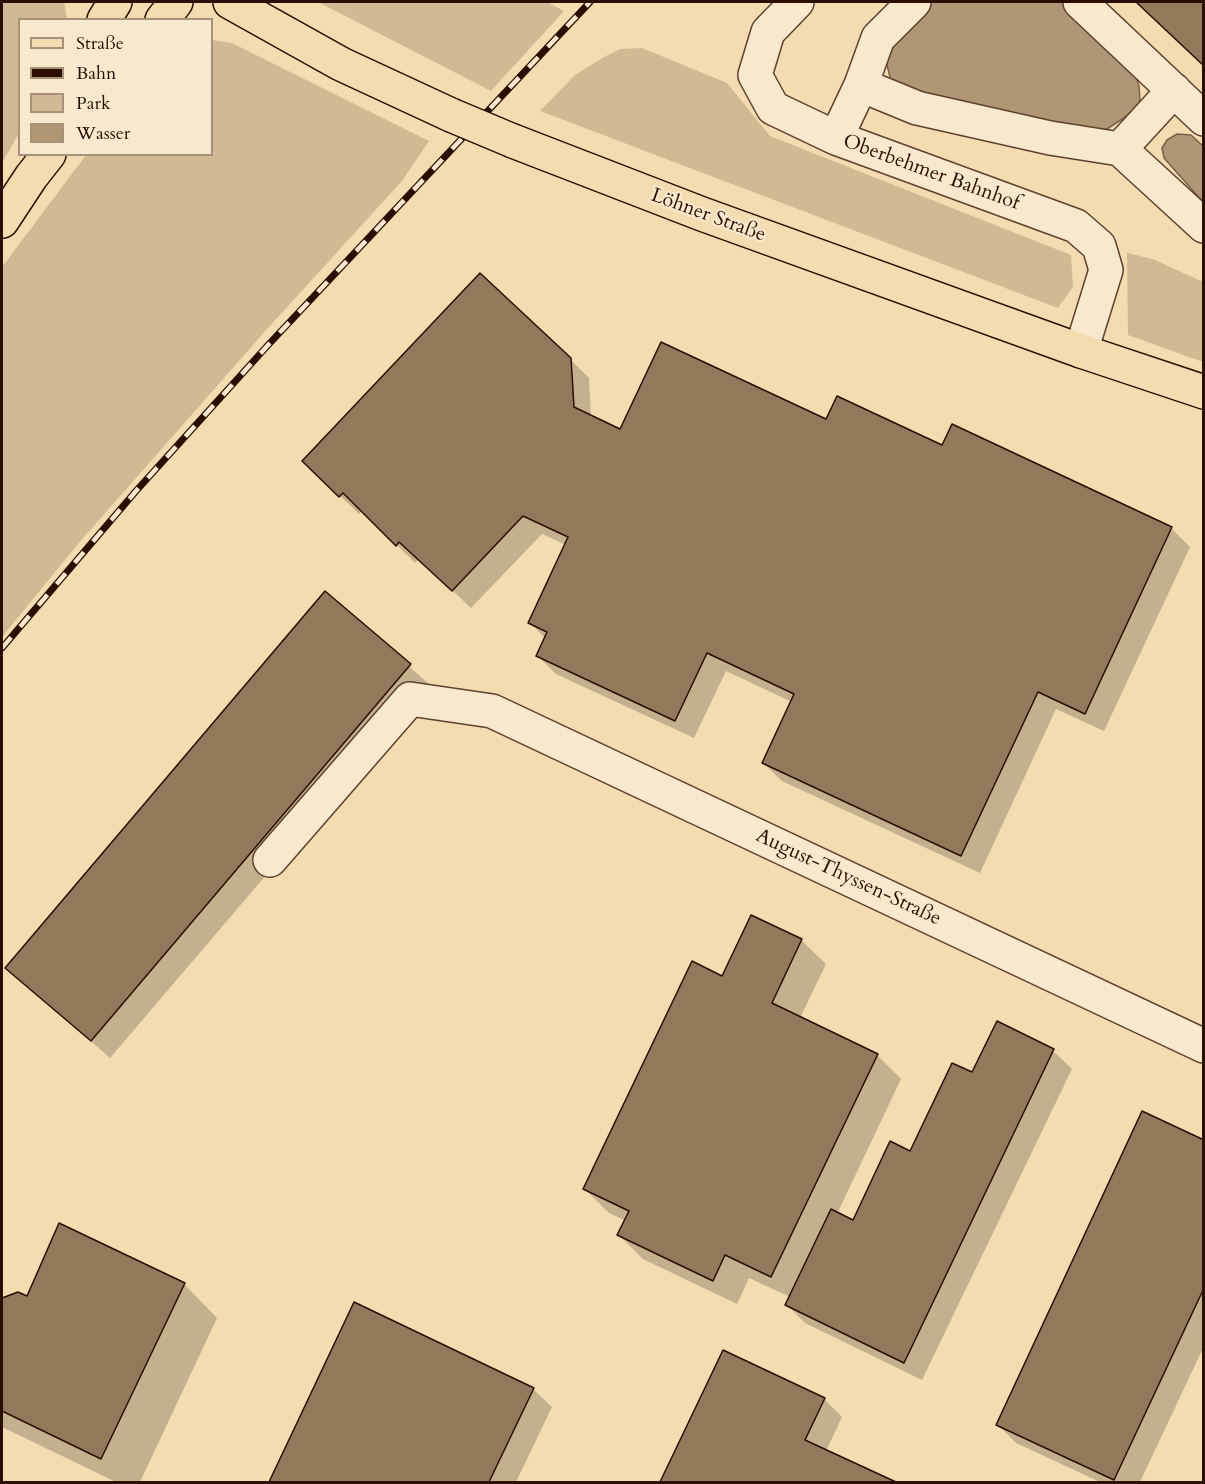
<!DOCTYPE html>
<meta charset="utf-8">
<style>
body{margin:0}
#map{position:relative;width:1205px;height:1484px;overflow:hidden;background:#f4dcb1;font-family:Cardo,serif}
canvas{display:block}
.frame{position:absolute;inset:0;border:3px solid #2a0e00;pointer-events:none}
.legend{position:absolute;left:18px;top:18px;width:195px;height:138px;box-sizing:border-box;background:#f8e8cc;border:2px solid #a6917a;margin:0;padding:8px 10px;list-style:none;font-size:18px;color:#2a0e00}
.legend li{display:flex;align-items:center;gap:12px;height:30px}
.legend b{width:30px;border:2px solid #a6917a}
</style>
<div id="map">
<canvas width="1205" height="1484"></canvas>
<div class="frame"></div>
<ul class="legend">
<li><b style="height:8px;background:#f4dcb1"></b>Straße</li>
<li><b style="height:8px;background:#2a0e00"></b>Bahn</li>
<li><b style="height:16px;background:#d2b993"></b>Park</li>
<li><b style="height:16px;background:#af9675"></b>Wasser</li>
</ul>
</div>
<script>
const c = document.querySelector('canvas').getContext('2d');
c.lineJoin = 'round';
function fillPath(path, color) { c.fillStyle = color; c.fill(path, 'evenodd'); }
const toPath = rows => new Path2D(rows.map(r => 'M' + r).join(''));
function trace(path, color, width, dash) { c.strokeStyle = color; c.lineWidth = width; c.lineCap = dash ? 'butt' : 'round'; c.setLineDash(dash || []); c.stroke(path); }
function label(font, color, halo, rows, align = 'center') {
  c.font = font + ' Cardo,serif'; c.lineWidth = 4.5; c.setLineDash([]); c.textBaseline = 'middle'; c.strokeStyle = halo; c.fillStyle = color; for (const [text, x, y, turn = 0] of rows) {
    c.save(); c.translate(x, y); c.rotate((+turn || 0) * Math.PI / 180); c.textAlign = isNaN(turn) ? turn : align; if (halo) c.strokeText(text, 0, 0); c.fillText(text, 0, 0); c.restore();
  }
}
fillPath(toPath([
 [2,2,64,2,67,19,20,20,19,133,2,163],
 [318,2,547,2,564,11,491,91],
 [212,40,232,43,429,141,402,181,268,328,78,544,2,637,2,267,86,155,212,154],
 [642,48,727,83,770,136,1071,255,1073,287,1058,308,540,111,575,75,604,57,620,49],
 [1127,253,1153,259,1203,282,1203,362,1128,335]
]), '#d2b993');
const water = toPath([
 [922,2,1067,2,1133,67,1139,86,1140,102,1133,112,1107,129,1073,132,892,85,885,57,922,2],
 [1177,134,1191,135,1203,146,1203,202,1164,158,1162,148,1167,140,1177,134]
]);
fillPath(water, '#af9675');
trace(water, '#7a6046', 1.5);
fillPath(toPath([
 [1137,2,1204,2,1204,65],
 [570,359,589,378,591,417,621,431,827,421,943,447,1171,528,1190,547,1104,731,1056,709,980,873,782,781,763,763,792,702,726,671,694,738,556,674,537,655,545,638,529,622,566,545,542,534,471,608,419,559,415,563,362,510,359,514,304,461],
 [326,593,429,684,110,1058,7,967],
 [752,917,801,940,826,964,800,1018,877,1055,901,1079,837,1214,853,1222,973,1074,1053,1051,1072,1069,922,1380,805,1323,786,1304,790,1297,749,1278,737,1304,643,1259,619,1235,626,1221,609,1213,585,1189,723,978],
 [1204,1142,1204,1346,1140,1482,1100,1482,1016,1443,998,1425],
 [184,1284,217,1318,140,1482,116,1482,2,1427,2,1300,18,1294,28,1297],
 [355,1304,533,1389,552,1407,516,1482,270,1482],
 [723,1352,824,1399,842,1417,826,1451,893,1482,662,1482]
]), '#0003');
const building = toPath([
 [1136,2,1204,2,1204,66,1136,2],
 [480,273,571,358,574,407,620,429,661,342,826,419,837,396,942,445,952,424,1172,527,1085,714,1038,692,961,856,762,763,794,694,707,653,675,721,536,656,547,632,528,623,568,537,523,516,452,591,399,542,396,546,343,493,339,497,302,461,480,273],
 [325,591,411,664,91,1041,5,968,325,591],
 [751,915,802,939,772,1003,878,1054,771,1277,725,1255,713,1281,617,1235,629,1211,583,1189,692,961,722,976,751,915],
 [997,1021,1054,1049,904,1363,785,1305,831,1209,853,1220,890,1141,910,1151,952,1063,972,1072,997,1021],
 [1142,1111,1204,1140,1204,1288,1114,1480,996,1425,1142,1111],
 [59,1223,185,1283,101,1459,2,1411,2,1298,18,1292,27,1296,59,1223],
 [354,1302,534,1388,489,1482,269,1482,354,1302],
 [723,1350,825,1398,805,1440,896,1482,660,1482,723,1350]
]);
fillPath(building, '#93795c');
trace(building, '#2a0e00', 1.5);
const minor = toPath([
 [797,2,768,32,755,75,773,108,836,138,1076,226,1099,246,1106,270,1081,351],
 [1080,2,1204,119],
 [861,85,878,38,914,2],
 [836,138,861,85,917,108,1050,138,1120,149,1204,226],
 [1120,149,1174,90],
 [270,860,410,699,492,711,1204,1046]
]);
const major = toPath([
 [230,2,341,64,451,115],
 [104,20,115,2],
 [162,20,176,2],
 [513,141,702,214,1081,351,1204,392],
 [2,221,31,177,49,154]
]);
trace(minor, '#5c422c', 36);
trace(major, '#2a0e00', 36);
trace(minor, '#f8e8cc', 33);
trace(major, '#f4dcb1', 33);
const rail = toPath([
 [2,648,136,491,269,344,590,2]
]);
trace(rail, '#2a0e00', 7);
trace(rail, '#f8e8cc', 4.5, [14]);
const majorBridge = toPath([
 [451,115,513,141]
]);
trace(majorBridge, '#2a0e00', 36, []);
trace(majorBridge, '#f4dcb1', 33);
label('20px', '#2a0e00', '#f8e8cc', [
 ["Oberbehmer Bahnhof",931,173,20],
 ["Löhner Straße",708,216,20],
 ["August-Thyssen-Straße",848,878,25]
]);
</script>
